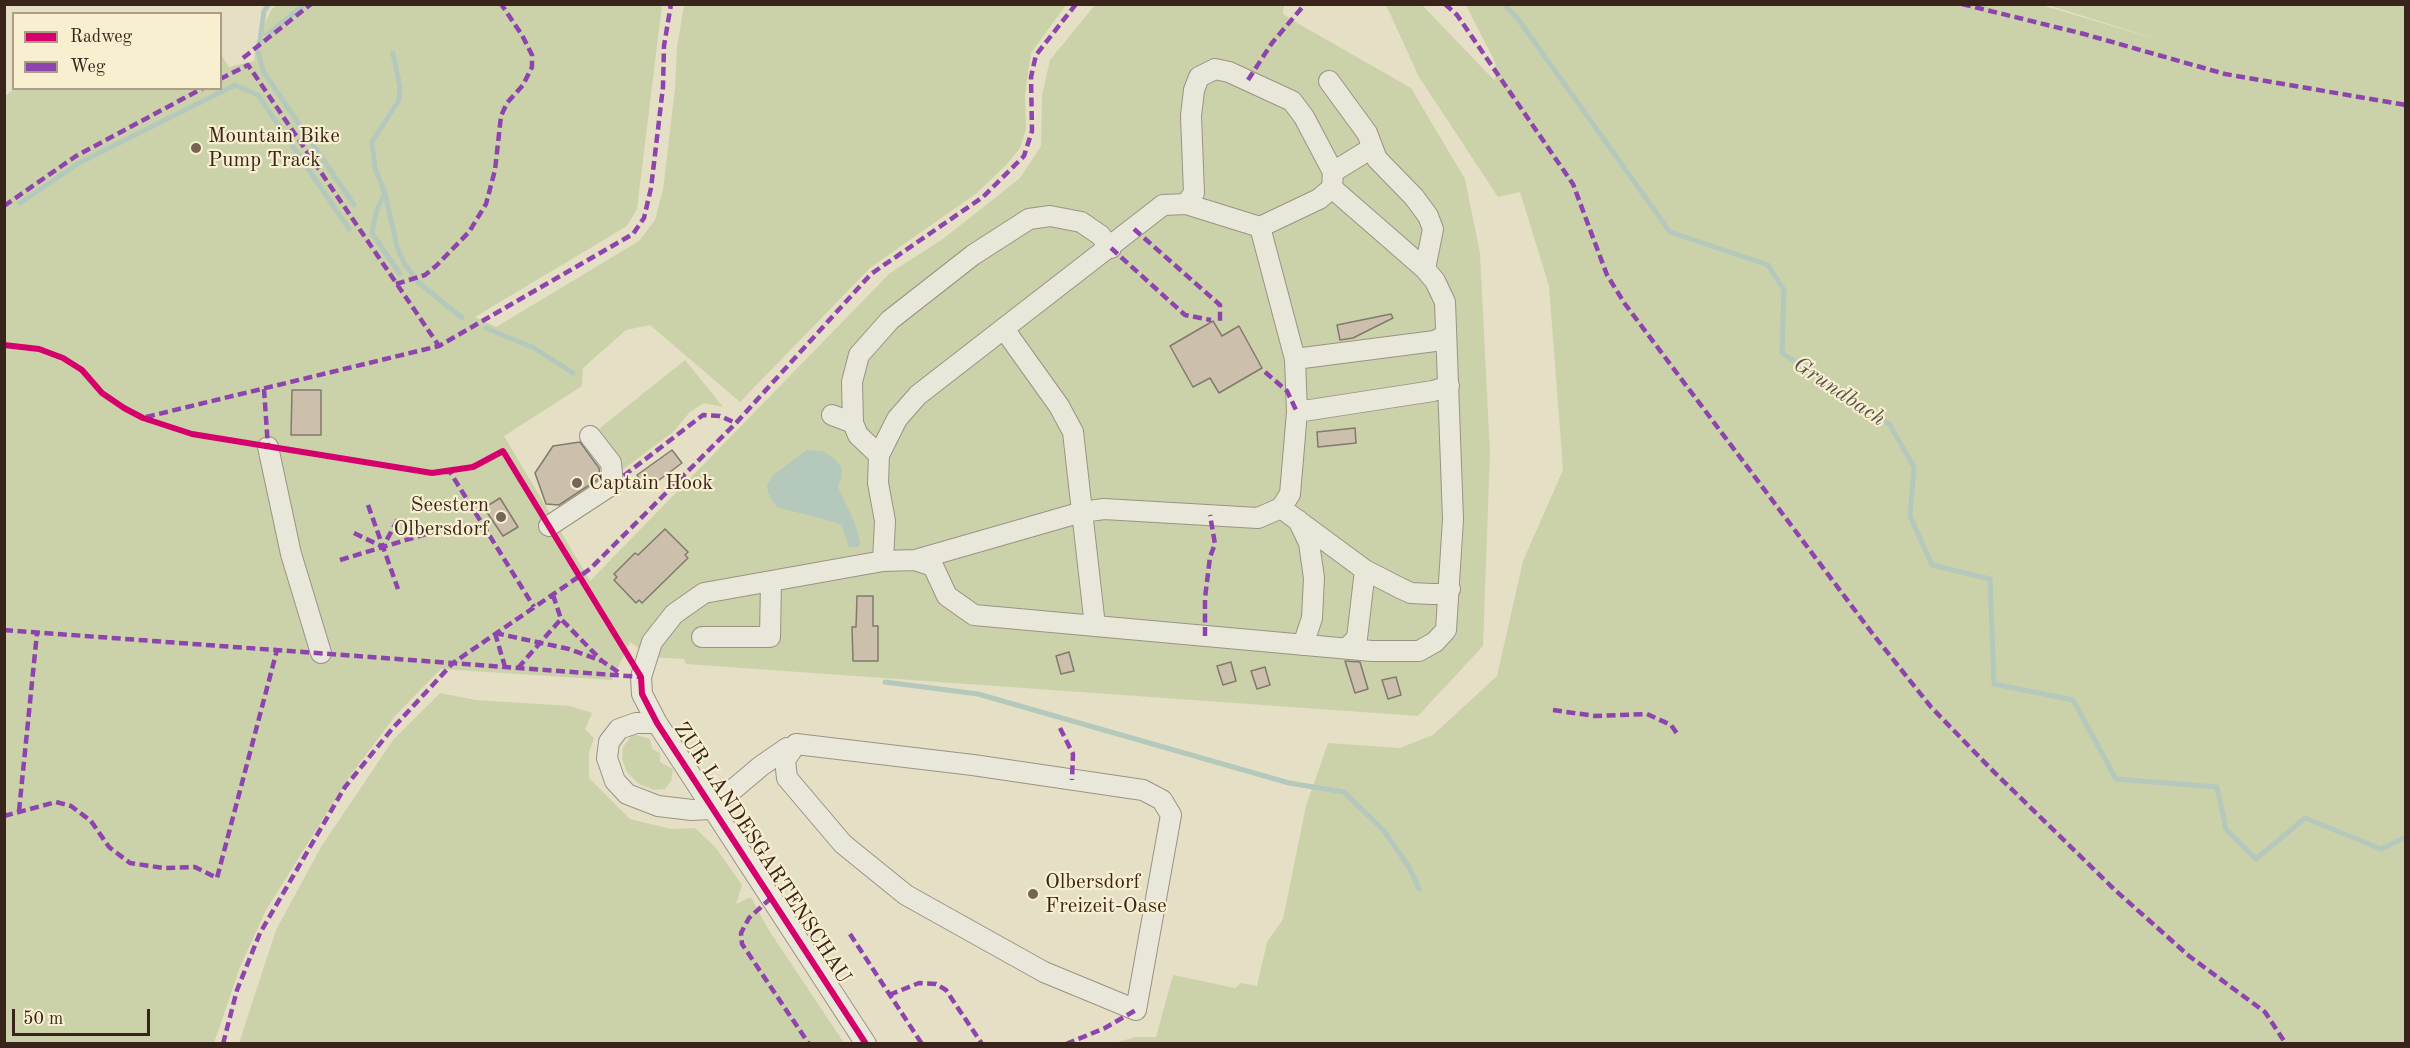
<!DOCTYPE html>
<style>
body{margin:0}
#map{position:relative;width:2410px;height:1048px;overflow:hidden;background:#e5dfc5;font-family:"Old Standard TT",serif}
canvas{display:block}
.frame{position:absolute;inset:0;border:6px solid #39231b;pointer-events:none}
.legend{position:absolute;left:12px;top:12px;width:210px;height:78px;box-sizing:border-box;background:#f7efd0;border:2px solid #ab9d88;margin:0;padding:8px 10px;list-style:none;font-size:18px;color:#39231b}
.legend li{display:flex;align-items:center;gap:12px;height:30px}
.legend b{width:30px;border:2px solid #ab9d88}
.scale{position:absolute;left:12px;top:1009px;width:138px;height:27px;box-sizing:border-box;border:3px solid #39231b;border-top:0;padding-left:8px;font-size:18px;line-height:21px;white-space:nowrap;color:#39231b;-webkit-text-stroke:4px #f7efd0;paint-order:stroke}
</style>
<div id="map">
<canvas width="2410" height="1048"></canvas>
<div class="frame"></div>
<ul class="legend">
<li><b style="height:8px;background:#d6006c"></b>Radweg</li>
<li><b style="height:8px;background:#8e44ad"></b>Weg</li>
</ul>
<div class="scale">50 m</div>
</div>
<script>
const c = document.querySelector('canvas').getContext('2d');
c.lineJoin = 'round';
function fillPath(path, color) { c.fillStyle = color; c.fill(path, 'evenodd'); }
const toPath = rows => new Path2D(rows.map(r => 'M' + r).join(''));
function trace(path, color, width, dash) { c.strokeStyle = color; c.lineWidth = width; c.lineCap = dash ? 'butt' : 'round'; c.setLineDash(dash || []); c.stroke(path); }
function label(font, color, halo, rows, align = 'center') {
  c.font = font + ' "Old Standard TT",serif'; c.lineWidth = 4.5; c.setLineDash([]); c.textBaseline = 'middle'; c.strokeStyle = halo; c.fillStyle = color; for (const [text, x, y, turn = 0] of rows) {
    c.save(); c.translate(x, y); c.rotate((+turn || 0) * Math.PI / 180); c.textAlign = isNaN(turn) ? turn : align; if (halo) c.strokeText(text, 0, 0); c.fillText(text, 0, 0); c.restore();
  }
}
fillPath(toPath([
 [277,5,662,5,637,209,627,226,475,317,496,327,639,241,655,220,663,190,675,88,677,47,684,5,1066,5,1031,53,1025,95,1026,129,1020,148,1006,165,977,193,870,268,740,402,650,325,626,330,583,368,582,386,504,436,590,581,890,273,943,239,1020,178,1041,146,1042,95,1050,60,1095,5,1284,5,1283,14,1292,20,1411,88,1465,179,1480,253,1490,453,1483,646,1418,716,686,664,684,659,652,657,630,642,612,680,441,669,396,715,350,776,266,910,240,967,214,1043,5,1044,4,97,14,89,220,88,221,54,229,67,254,61,256,43,271,10],
 [1386,5,1422,5,1495,81,1496,64,1466,5,2041,5,2166,42,2048,5,2405,5,2405,1043,1114,1043,1136,1037,1156,1037,1173,975,1235,988,1241,983,1257,986,1267,942,1283,919,1306,806,1328,743,1400,748,1433,735,1497,676,1523,561,1563,470,1549,286,1520,192,1498,197,1419,77],
 [685,360,723,407,704,403,690,412,673,432,621,471,595,432],
 [440,693,476,700,570,706,592,713,585,729,594,738,589,752,589,778,630,819,671,829,695,828,716,848,742,885,736,904,751,897,768,929,844,1043,239,1043,276,930,321,847,393,740],
 [633,734,650,739,652,749,660,753,660,762,673,769,671,781,665,789,654,790,639,784,627,772,622,759,623,747]
]), '#cbd2aa');
fillPath(toPath([
 [807,450,822,451,834,458,841,467,842,476,838,487,856,526,860,543,858,547,849,547,841,524,777,507,768,493,767,485,773,475]
]), '#b4c8bc');
trace(toPath([
 [1504,4,1518,19,1670,232,1768,265,1784,290,1782,353,1890,425,1914,467,1910,516,1932,565,1990,579,1994,684,2073,700,2116,779,2217,787,2226,829,2256,859,2305,818,2381,849,2406,837],
 [267,35,305,4],
 [260,41,264,11,269,4],
 [258,51,263,71,354,205],
 [393,53,400,87,399,100,372,142,375,168,385,193,377,209,372,233,400,274],
 [385,193,397,247,404,263,418,282,462,318],
 [20,203,79,163,235,85,258,95,349,229],
 [486,328,534,348,573,373],
 [885,682,978,694,1289,783,1344,792,1384,831,1409,867,1419,889]
]), '#b4c8bc', 5);
const building = toPath([
 [1391,314,1393,318,1353,338,1340,340,1337,325,1391,314],
 [1213,321,1222,336,1239,326,1262,368,1219,393,1210,378,1193,387,1170,346,1213,321],
 [292,390,321,390,321,435,291,435,292,390],
 [1355,428,1356,443,1318,447,1317,432,1355,428],
 [580,442,599,468,600,478,559,505,546,504,535,473,553,446,580,442],
 [672,450,682,463,647,489,637,475,672,450],
 [500,498,518,527,503,536,484,508,500,498],
 [665,529,688,552,685,555,688,558,642,603,639,600,636,603,614,580,617,577,614,574,635,553,638,555,665,529],
 [857,596,873,596,873,626,878,626,878,661,853,661,852,627,856,627,857,596],
 [1069,652,1074,671,1061,674,1056,656,1069,652],
 [1345,661,1360,662,1368,689,1355,693,1345,661],
 [1231,662,1236,681,1223,685,1217,666,1231,662],
 [1265,667,1270,685,1257,689,1251,671,1265,667],
 [1396,677,1401,695,1388,699,1382,680,1396,677]
]);
fillPath(building, '#ccbfab');
trace(building, '#817a6d', 1.5);
const minor = toPath([
 [1329,81,1367,133,1377,159,1414,197,1428,216,1433,229,1425,269],
 [1333,172,1372,148],
 [1004,329,1059,406,1073,432,1095,626],
 [1295,359,1435,341,1446,335],
 [1297,412,1433,391,1449,386],
 [832,415,853,423],
 [268,447,291,554,321,653],
 [879,455,858,435,853,423,852,382,859,355,890,320,973,255,1029,219,1050,216,1081,222,1100,235,1111,248],
 [1281,508,1365,570,1402,589,1411,593,1432,594,1442,594,1450,589],
 [1298,520,1309,543,1314,578,1312,618,1303,645],
 [549,526,613,484,611,463,590,436],
 [915,560,1082,512,1104,509,1258,518,1281,508,1290,494,1297,412,1295,359,1260,227],
 [883,561,885,521,878,483,879,455,897,419,918,395,1163,205,1186,204,1260,227,1319,199,1332,188,1333,172,1304,117,1292,101,1229,72,1215,69,1199,77,1194,90,1191,116,1194,193,1186,204],
 [702,637,770,637,771,581],
 [1347,648,1357,638,1365,570],
 [657,723,636,723,619,729,609,742,607,758,615,781,627,794,658,806,692,810,710,809,761,766,787,748],
 [796,744,973,765,1143,790,1162,800,1171,815,1136,1010,1044,972,906,895,843,844,787,778,785,760,796,744],
 [866,1044,657,723,642,694,641,677,652,642,674,614,704,593,883,561,915,560,933,566,947,596,974,615,1372,651,1419,651,1435,642,1446,630,1453,519,1445,302,1435,281,1425,269,1332,188]
]);
trace(minor, '#9a9384', 22);
trace(minor, '#e9e7d9', 20);
trace(toPath([
 [1445,4,1457,15,1573,184,1607,275,1625,304,1872,633,1931,707,1991,769,2115,890,2189,956,2265,1012,2286,1044],
 [1962,4,2084,34,2225,74,2406,105],
 [243,58,311,4],
 [220,79,248,65,439,346],
 [1248,80,1272,43,1305,4],
 [4,206,76,156,203,88],
 [1134,229,1220,305,1220,322],
 [1111,248,1185,315,1211,320],
 [396,284,425,275,436,266,469,232,486,204,495,170,501,116,507,103,523,85,532,67,532,55,522,35,501,4],
 [1265,372,1287,391,1297,412],
 [264,389,268,447],
 [146,417,439,346,633,234,644,218,651,188,663,87,664,46,671,4],
 [444,472,450,472,534,607],
 [613,484,703,415,720,416,736,423],
 [368,505,398,589],
 [354,533,383,547,398,519],
 [340,560,426,534],
 [553,595,561,619,602,661,621,674],
 [4,630,641,677],
 [495,633,569,649,602,661],
 [495,633,505,667],
 [1205,636,1205,598,1210,557,1215,544,1210,515],
 [518,668,561,619],
 [1553,710,1595,716,1647,714,1671,725,1678,735],
 [1060,728,1073,754,1072,780],
 [19,811,37,633],
 [4,816,56,802,71,806,91,821,109,847,130,863,164,868,195,867,217,878,277,650],
 [771,898,749,918,741,933,742,944,809,1044],
 [850,934,922,1044],
 [889,995,919,983,936,984,946,990,982,1044],
 [223,1044,237,990,260,933,345,787,392,729,453,663,590,569,736,423,871,274,983,197,1024,156,1032,131,1031,77,1036,55,1076,4],
 [1066,1044,1105,1028,1136,1010]
]), '#8e44ad', 4.5, [9, 4.5]);
trace(toPath([
 [4,345,39,349,63,358,82,370,102,393,124,408,143,418,192,434,432,473,473,467,503,451,641,677,642,694,657,723,866,1044]
]), '#d6006c', 6);
for (const [x, y, r, color] of [
 [196,148,6,"#756556"],
 [577,483,6,"#756556"],
 [501,517,6,"#756556"],
 [1033,894,6,"#756556"]
]) { const dot = new Path2D(); dot.arc(x, y, r, 0, 2 * Math.PI); c.fillStyle = color; c.fill(dot); trace(dot, '#f7efd0', 2); }
label('21px', '#39231b', '#f7efd0', [
 ["Mountain Bike",208,136],
 ["Pump Track",208,160],
 ["Captain Hook",589,483],
 ["Seestern",489,505,"right"],
 ["Olbersdorf",489,529,"right"],
 ["Olbersdorf",1045,882],
 ["Freizeit-Oase",1045,906]
], 'left');
label('21px', '#39231b', '#f7efd0', [
 ["ZUR LANDESGARTENSCHAU",762,853,57]
]);
label('italic 22px', '#58524a', '#f7efd0', [
 ["Grundbach",1839,392,34]
]);
</script>
